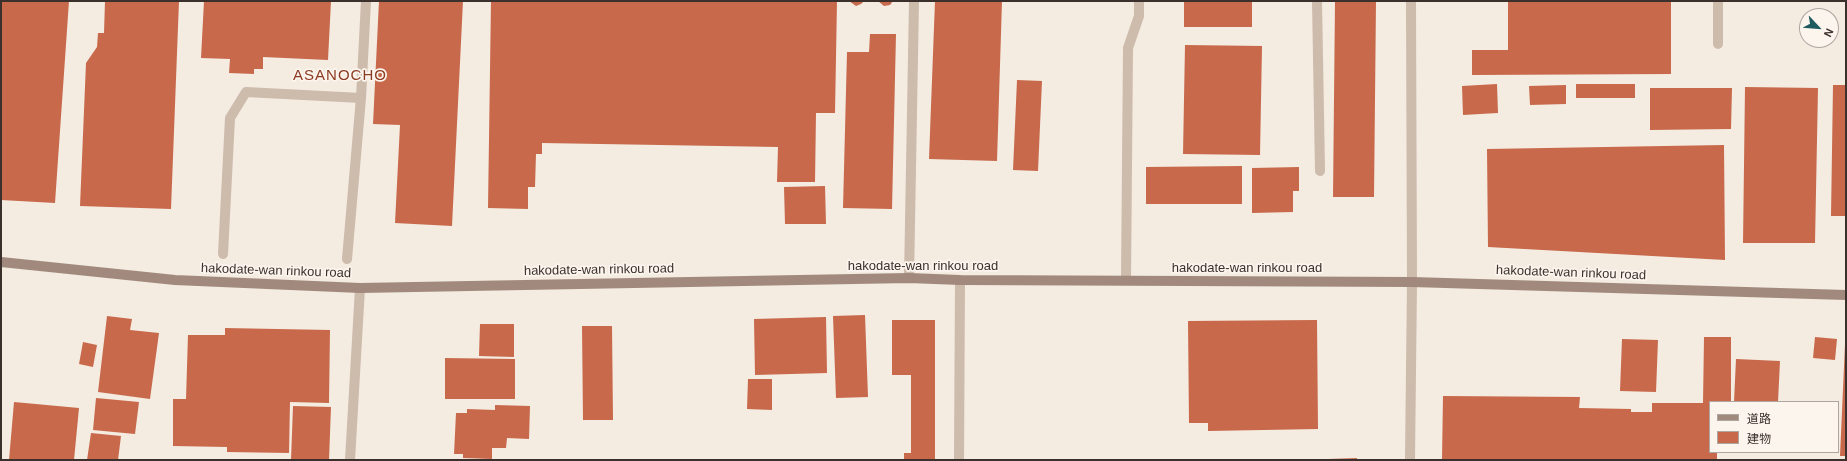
<!DOCTYPE html>
<meta charset="utf-8">
<style>
body{margin:0}
#map{position:relative;width:1847px;height:461px;overflow:hidden;background:#f4ebe1;font-family:Helvetica,"Noto Sans JP",sans-serif}
canvas{display:block}
.frame{position:absolute;inset:0;border:2px solid #3b302b;pointer-events:none}
.legend{position:absolute;left:1709px;top:401px;width:130px;height:52px;box-sizing:border-box;background:#fbf5ee;border:1px solid #aea6a0;margin:0;padding:5px 7px;list-style:none;font-size:12px;color:#3b302b}
.legend li{display:flex;align-items:center;gap:8px;height:20px}
.legend b{width:20px;border:1px solid #aea6a0}
.north{position:absolute;left:1799px;top:8px;width:40px;height:40px;box-sizing:border-box;background:#fbf5ee;border:1px solid #aea6a0;border-radius:50%;rotate:116deg;font-size:11px;font-weight:700;line-height:16px;text-align:center;color:#3b302b}
.north::after{content:'';display:block;margin:auto;width:14px;height:18px;background:#1f5a5e;clip-path:polygon(50% 0,100% 100%,50% 72%,0 100%)}
</style>
<div id="map">
<canvas width="1847" height="461"></canvas>
<div class="frame"></div>
<ul class="legend">
<li><b style="height:5px;background:#a18a7d"></b>道路</li>
<li><b style="height:11px;background:#c8694b"></b>建物</li>
</ul>
<div class="north">N</div>
</div>
<script>
const c = document.querySelector('canvas').getContext('2d');
c.lineJoin = 'round';
function fillPath(path, color) { c.fillStyle = color; c.fill(path, 'evenodd'); }
const toPath = rows => new Path2D(rows.map(r => 'M' + r).join(''));
function trace(path, color, width, dash) { c.strokeStyle = color; c.lineWidth = width; c.lineCap = dash ? 'butt' : 'round'; c.setLineDash(dash || []); c.stroke(path); }
function label(font, color, halo, rows, align = 'center') {
  c.font = font + ' Helvetica,sans-serif'; c.lineWidth = 3.5; c.setLineDash([]); c.textBaseline = 'middle'; c.strokeStyle = halo; c.fillStyle = color; for (const [text, x, y, turn = 0] of rows) {
    c.save(); c.translate(x, y); c.rotate((+turn || 0) * Math.PI / 180); c.textAlign = isNaN(turn) ? turn : align; if (halo) c.strokeText(text, 0, 0); c.fillText(text, 0, 0); c.restore();
  }
}
fillPath(toPath([
 [1,1,69,1,55,203,1,200],
 [105,1,179,1,171,209,80,206,86,63,97,47,98,33,104,33],
 [204,1,331,1,328,60,263,57,263,69,254,69,254,74,229,73,230,59,201,58],
 [379,1,463,1,452,226,395,223,400,125,373,124],
 [491,1,837,1,835,113,816,113,815,182,777,182,778,147,542,143,542,154,536,154,535,187,528,187,528,209,488,208],
 [849,1,864,1,861,4,856,6],
 [878,1,893,1,890,5,884,6],
 [935,1,1002,1,997,161,929,159],
 [1184,1,1252,1,1252,27,1184,27],
 [1335,1,1376,1,1374,197,1333,197],
 [1508,1,1671,1,1671,74,1472,75,1472,50,1508,50],
 [870,34,896,34,892,209,843,208,847,52,869,52],
 [1185,45,1262,46,1260,155,1183,154],
 [1017,80,1042,81,1038,171,1013,170],
 [1497,84,1498,113,1463,115,1462,86],
 [1576,84,1635,84,1635,98,1576,98],
 [1566,85,1566,104,1530,105,1529,86],
 [1833,85,1846,85,1846,216,1831,216],
 [1745,87,1818,88,1815,243,1743,243],
 [1650,88,1732,88,1731,129,1650,130],
 [1724,145,1725,260,1488,247,1487,149],
 [1242,166,1242,204,1146,204,1146,167],
 [1299,167,1299,191,1293,191,1293,212,1252,213,1252,168],
 [825,186,826,224,785,224,784,187],
 [865,315,868,397,836,398,833,316],
 [107,316,132,319,130,330,159,333,150,399,98,392],
 [826,317,827,373,755,375,754,319],
 [892,320,935,320,935,460,904,460,904,453,911,453,911,375,892,375],
 [1317,320,1318,429,1208,431,1208,423,1189,423,1188,321],
 [480,324,514,324,514,357,479,356],
 [582,326,612,326,613,420,583,420],
 [225,328,330,330,329,403,290,402,289,453,227,452,227,447,173,446,173,399,186,399,188,335,225,335],
 [1704,337,1731,337,1731,402,1710,402,1710,452,1717,452,1717,460,1442,460,1443,396,1580,397,1579,408,1631,409,1631,412,1652,412,1652,403,1703,403],
 [1815,337,1837,339,1835,360,1813,358],
 [1622,339,1658,340,1656,392,1620,391],
 [83,342,97,345,93,367,79,364],
 [1845,344,1846,344,1846,456,1840,456],
 [445,358,515,359,515,399,445,399],
 [1736,359,1780,361,1778,402,1734,402],
 [748,379,772,379,772,410,747,409],
 [96,398,139,402,135,434,93,430],
 [14,402,79,408,74,460,9,460],
 [495,405,530,406,529,439,507,438,506,448,492,448,492,459,463,458,463,454,454,454,456,413,467,413,467,409,495,410],
 [293,406,331,407,329,460,291,460],
 [91,433,121,436,118,460,87,460],
 [1357,458,1357,460,1328,460,1328,459]
]), '#c8694b');
trace(toPath([
 [1317,1,1320,171],
 [1718,1,1718,44],
 [361,98,366,1],
 [223,254,230,118,246,92,361,98,347,259],
 [909,278,914,1],
 [1126,280,1128,48,1139,16,1139,1]
]), '#cdbbac', 10);
trace(toPath([
 [350,460,360,288],
 [959,460,960,280],
 [1410,460,1412,282,1411,1]
]), '#cdbbac', 10);
trace(toPath([
 [1,262,175,280,360,288,909,278,960,280,1412,282,1846,295]
]), '#a18a7d', 10);
label('13px', '#3b302b', '#fbf5ee', [
 ["hakodate-wan rinkou road",923,266],
 ["hakodate-wan rinkou road",1247,268],
 ["hakodate-wan rinkou road",599,270,-1],
 ["hakodate-wan rinkou road",276,271,2],
 ["hakodate-wan rinkou road",1571,273,2]
]);
c.letterSpacing = '1px';
label('15px', '#8c3b22', '#fbf5ee', [
 ["ASANOCHO",340,76]
]);
c.letterSpacing = '0px';
</script>
